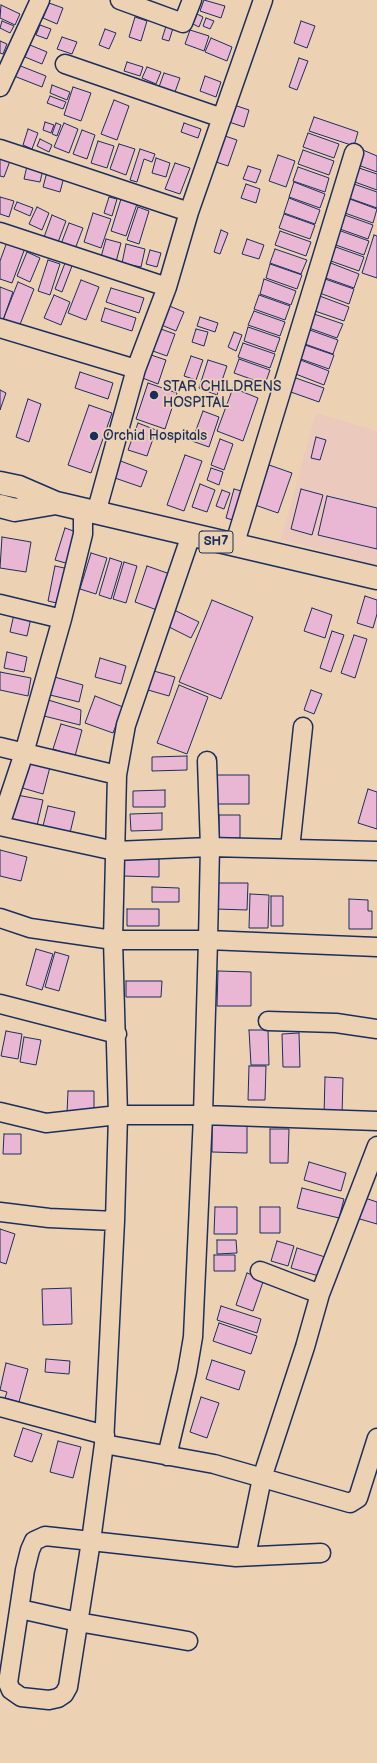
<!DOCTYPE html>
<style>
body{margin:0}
canvas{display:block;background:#ecd1b3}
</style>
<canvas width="377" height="1763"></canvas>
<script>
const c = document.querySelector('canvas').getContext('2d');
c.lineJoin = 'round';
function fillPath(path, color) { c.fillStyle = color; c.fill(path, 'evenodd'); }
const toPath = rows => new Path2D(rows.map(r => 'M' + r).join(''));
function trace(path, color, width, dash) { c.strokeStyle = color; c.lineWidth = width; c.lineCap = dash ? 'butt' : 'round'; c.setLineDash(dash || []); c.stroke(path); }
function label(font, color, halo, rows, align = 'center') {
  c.font = font + ' "Balsamiq Sans",sans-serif'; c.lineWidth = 3.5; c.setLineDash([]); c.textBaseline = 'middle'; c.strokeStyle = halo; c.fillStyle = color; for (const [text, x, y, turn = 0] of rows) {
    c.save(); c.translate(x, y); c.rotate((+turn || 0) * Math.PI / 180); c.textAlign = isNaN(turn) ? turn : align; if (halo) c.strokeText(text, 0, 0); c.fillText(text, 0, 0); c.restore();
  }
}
fillPath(toPath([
 [316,413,377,431,377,566,281,539]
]), '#ebc9bd');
const building = toPath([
 [204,0,225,6,221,18,200,11,204,0],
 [49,3,63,8,57,24,43,18,49,3],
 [1,5,20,14,15,25,0,18,1,5],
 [197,14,203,17,199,27,193,24,197,14],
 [135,17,147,21,141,41,129,37,135,17],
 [206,18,214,21,210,29,203,26,206,18],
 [2,21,14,26,10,33,0,28,2,21],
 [301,21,315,26,307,48,294,43,301,21],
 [167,23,174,25,169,41,162,39,167,23],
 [40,25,51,29,47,39,36,35,40,25],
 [105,29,116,33,109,49,99,45,105,29],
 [190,30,209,36,204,51,185,44,190,30],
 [62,37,77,42,72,54,57,49,62,37],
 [211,38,232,47,227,61,205,52,211,38],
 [0,41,7,44,3,54,0,53,0,41],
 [30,45,47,52,42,64,25,57,30,45],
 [299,58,308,61,297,90,289,87,299,58],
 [127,62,143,67,140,76,124,71,127,62],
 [18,65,46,76,42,87,14,76,18,65],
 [147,67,161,72,156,84,142,78,147,67],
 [164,73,180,78,175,92,159,87,164,73],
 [205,76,221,82,216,97,200,91,205,76],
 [52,85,70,92,67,100,50,93,52,85],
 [73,87,91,93,81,121,64,115,73,87],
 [50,96,66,102,63,109,47,103,50,96],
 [114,100,129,106,117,140,101,134,114,100],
 [231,104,249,110,244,127,226,121,231,104],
 [314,117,358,132,354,146,309,131,314,117],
 [45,122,54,125,51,133,43,130,45,122],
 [56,123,61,125,57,136,52,134,56,123],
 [64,123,78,129,69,153,54,147,64,123],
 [184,123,201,129,198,138,181,132,184,123],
 [28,129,38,133,32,149,23,145,28,129],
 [82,130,95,135,87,159,73,154,82,130],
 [308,133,339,144,334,158,303,147,308,133],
 [222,135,237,140,228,166,213,161,222,135],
 [40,139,52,145,49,152,37,146,40,139],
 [98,141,114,146,107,168,91,163,98,141],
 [119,144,135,149,126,175,110,169,119,144],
 [140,149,155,154,152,162,144,159,137,182,130,180,140,149],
 [303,150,334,161,329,175,298,164,303,150],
 [363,150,377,156,377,172,358,165,363,150],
 [278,155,295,161,286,187,269,181,278,155],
 [0,157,10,161,4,177,0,176,0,157],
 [156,158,170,163,166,177,152,173,156,158],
 [175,163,190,168,180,194,165,189,175,163],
 [27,166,43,170,40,182,24,179,27,166],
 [248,166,261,170,256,183,243,179,248,166],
 [298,167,329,178,325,192,293,181,298,167],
 [356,167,377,174,377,190,352,181,356,167],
 [47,172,64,177,60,192,43,187,47,172],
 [294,182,325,194,320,208,289,197,294,182],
 [351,183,377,192,377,208,346,197,351,183],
 [246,184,260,189,256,203,241,198,246,184],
 [0,197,14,201,9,217,0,214,0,197],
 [109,197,117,199,112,216,104,213,109,197],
 [289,198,320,210,315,224,284,213,289,198],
 [347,198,377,209,373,223,342,212,347,198],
 [121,199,137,204,126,236,111,231,121,199],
 [17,202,33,208,30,216,14,209,17,202],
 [37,207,49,213,42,230,29,224,37,207],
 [138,207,149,211,139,244,127,240,138,207],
 [93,213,111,219,101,248,84,242,93,213],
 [284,214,315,225,310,239,279,228,284,214],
 [342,214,373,225,368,239,337,228,342,214],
 [52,215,66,221,57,245,43,240,52,215],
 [69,223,83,228,75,249,61,244,69,223],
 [221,230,228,233,220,254,214,252,221,230],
 [338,230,369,241,364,255,333,244,338,230],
 [280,231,311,242,306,256,275,245,280,231],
 [374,235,377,236,377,278,362,273,374,235],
 [106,239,121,243,116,262,101,257,106,239],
 [247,239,264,245,259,259,242,254,247,239],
 [7,242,25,248,12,283,0,279,0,261,7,242],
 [126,244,145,249,141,267,122,263,126,244],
 [333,246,364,257,359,271,328,260,333,246],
 [275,249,307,260,301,274,270,263,275,249],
 [150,250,161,253,157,267,146,264,150,250],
 [27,252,40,258,30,282,17,276,27,252],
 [48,260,60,264,50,295,38,291,48,260],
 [328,262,359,274,354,288,323,277,328,262],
 [65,263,72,266,62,292,55,289,65,263],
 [270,264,302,275,297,289,266,278,270,264],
 [322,278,354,289,349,304,317,292,322,278],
 [264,279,296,291,291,305,260,294,264,279],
 [81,280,99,287,86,320,68,313,81,280],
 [18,282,34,289,19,327,3,320,18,282],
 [0,287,13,292,3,320,0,321,0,287],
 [111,288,144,298,139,313,106,302,111,288],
 [54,295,70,302,61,325,44,318,54,295],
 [259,295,290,306,285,320,254,309,259,295],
 [317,295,349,307,344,321,312,310,317,295],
 [167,305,184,312,176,331,159,324,167,305],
 [105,308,136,318,132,331,101,321,105,308],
 [254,311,285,322,280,336,248,325,254,311],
 [311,313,343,324,337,338,306,327,311,313],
 [200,317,218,323,215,332,197,326,200,317],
 [248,327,280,338,275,352,244,341,248,327],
 [158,328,175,334,167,356,150,350,158,328],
 [196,329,208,332,204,346,192,342,196,329],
 [307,329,338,340,333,354,302,343,307,329],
 [234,332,242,335,236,351,228,347,234,332],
 [243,343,275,354,270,368,238,357,243,343],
 [302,344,334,355,329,369,298,358,302,344],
 [148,354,166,360,158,384,140,377,148,354],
 [191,356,203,360,196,380,184,376,191,356],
 [239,359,270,370,265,384,234,373,239,359],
 [298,359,329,371,324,385,293,373,298,359],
 [208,360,227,366,217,395,199,388,208,360],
 [80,372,113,383,108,399,75,388,80,372],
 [293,377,324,388,319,402,288,391,293,377],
 [148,383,177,393,165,429,136,419,148,383],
 [233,388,258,398,243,441,217,431,233,388],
 [0,390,6,393,0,410,0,390],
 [28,399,41,404,29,442,16,437,28,399],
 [89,405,112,413,91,473,68,465,89,405],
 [203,411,219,417,209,447,192,441,203,411],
 [138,423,156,430,147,456,128,450,138,423],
 [316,437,326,440,320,460,311,458,316,437],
 [220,439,233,444,224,470,211,465,220,439],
 [185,455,202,461,184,511,167,505,185,455],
 [118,460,147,471,141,487,112,477,118,460],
 [269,465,292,473,278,513,255,505,269,465],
 [211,468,223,472,219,485,207,480,211,468],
 [200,484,215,490,207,512,192,507,200,484],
 [234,489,245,492,236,521,226,518,234,489],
 [301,489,323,495,312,535,291,529,301,489],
 [222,490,230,493,224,509,216,506,222,490],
 [327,496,377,508,377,549,318,535,327,496],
 [65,528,79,533,69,564,55,560,65,528],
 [2,537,31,542,26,572,0,568,2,537],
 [91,553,107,558,96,594,80,589,91,553],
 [110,558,122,562,111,599,99,595,110,558],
 [124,562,137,566,126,603,113,599,124,562],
 [55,566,69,569,61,604,48,601,55,566],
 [147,566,170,574,157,610,135,602,147,566],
 [365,596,377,600,377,614,373,628,357,623,365,596],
 [212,600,253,617,221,699,179,682,212,600],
 [312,608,332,615,325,638,304,631,312,608],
 [172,609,199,622,191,638,165,625,172,609],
 [14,614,31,618,27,636,10,632,14,614],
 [332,631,344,635,331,672,320,668,332,631],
 [354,635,367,639,355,678,341,673,354,635],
 [7,652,27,657,24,672,4,668,7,652],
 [100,658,126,666,121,684,95,677,100,658],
 [147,669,175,677,169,696,141,688,147,669],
 [0,672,31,678,28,696,0,690,0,672],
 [51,676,83,685,79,702,46,694,51,676],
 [179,685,208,697,187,754,157,743,179,685],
 [311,690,322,694,314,714,304,710,311,690],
 [95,696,123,707,113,733,85,723,95,696],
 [45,699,81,710,80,725,40,715,45,699],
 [61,724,82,730,75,756,53,749,61,724],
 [187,756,187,770,152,771,152,757,187,756],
 [27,761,50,767,43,794,19,787,27,761],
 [216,775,249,775,249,804,216,804,216,775],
 [368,789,377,792,377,829,358,823,368,789],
 [165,790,165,807,133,807,133,791,165,790],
 [17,795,43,800,36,830,11,824,17,795],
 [48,806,75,812,70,833,43,826,48,806],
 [162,813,162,830,131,831,130,814,162,813],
 [219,815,240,815,240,838,219,838,219,815],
 [0,850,27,857,21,881,0,876,0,850],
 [123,859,159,859,159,877,123,876,123,859],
 [216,883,248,883,247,910,216,909,216,883],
 [152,887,179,888,179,902,152,902,152,887],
 [250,894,269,895,268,928,249,928,250,894],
 [271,896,283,896,283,926,271,926,271,896],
 [349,899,368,900,368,911,372,911,372,929,349,929,349,899],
 [127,909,159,909,159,926,127,926,127,909],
 [36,949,53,954,42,990,26,985,36,949],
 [55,952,69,956,59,991,45,987,55,952],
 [218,971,251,972,251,1006,217,1006,218,971],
 [126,981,162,981,161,997,126,997,126,981],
 [249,1030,268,1030,269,1065,251,1065,249,1030],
 [6,1031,22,1034,18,1059,1,1056,6,1031],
 [299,1033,300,1067,283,1067,282,1034,299,1033],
 [24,1037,41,1040,36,1065,20,1062,24,1037],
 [249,1066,266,1066,265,1100,248,1100,249,1066],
 [325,1077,343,1078,342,1116,324,1116,325,1077],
 [68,1091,94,1091,94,1113,67,1113,68,1091],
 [212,1119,247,1119,247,1153,212,1152,212,1119],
 [270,1129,289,1129,288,1163,270,1163,270,1129],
 [4,1134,21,1134,21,1154,3,1154,4,1134],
 [309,1162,346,1173,341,1191,304,1180,309,1162],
 [302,1188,344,1199,339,1218,297,1208,302,1188],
 [359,1196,377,1202,377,1224,353,1217,359,1196],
 [215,1207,237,1207,237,1234,214,1234,215,1207],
 [260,1207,280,1207,280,1233,260,1233,260,1207],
 [0,1229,15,1234,6,1264,0,1262,0,1229],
 [217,1240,236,1240,237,1253,217,1254,217,1240],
 [277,1241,294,1246,288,1266,271,1261,277,1241],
 [297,1248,325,1257,319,1276,291,1268,297,1248],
 [214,1255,235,1255,235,1271,214,1271,214,1255],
 [247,1273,264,1279,253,1311,236,1305,247,1273],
 [71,1288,72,1324,43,1325,42,1289,71,1288],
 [221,1306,261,1319,257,1333,217,1320,221,1306],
 [219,1323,257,1336,251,1354,213,1341,219,1323],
 [46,1359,70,1361,69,1374,45,1372,46,1359],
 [212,1360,245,1371,239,1390,206,1379,212,1360],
 [6,1363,28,1369,19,1402,5,1398,7,1392,0,1390,6,1363],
 [201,1397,219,1403,207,1438,190,1432,201,1397],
 [23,1428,42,1434,32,1462,14,1456,23,1428],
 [58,1441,81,1447,73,1478,50,1472,58,1441]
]);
fillPath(building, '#e9b6d4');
trace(building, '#1b2f5e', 1);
const minor = toPath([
 [120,0,183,23,192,0],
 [65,64,222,118],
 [0,87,40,0],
 [0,149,189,212],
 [0,232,167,287],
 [0,328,136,369],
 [96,513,136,369,167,287,189,212,263,0],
 [234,546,354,153],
 [0,604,62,619,24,753,0,825],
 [62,619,83,534,83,510],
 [0,747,117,775,113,940,118,1115,115,1221,104,1444,214,1464,350,1503,358,1498,377,1438],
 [117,775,126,725,191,535],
 [0,826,115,851,210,847,377,851],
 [290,849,303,727],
 [0,918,30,928,113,940,208,940,377,947],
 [0,1004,117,1034],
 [268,1021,336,1023,377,1029],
 [0,1112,46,1123,118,1115,203,1115,377,1121],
 [0,1212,49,1218,115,1221],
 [260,1271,320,1294],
 [0,1407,105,1435],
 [104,1444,91,1541,68,1687,64,1694,58,1698,49,1700,21,1697,11,1690,8,1683,25,1570,30,1550,34,1541,45,1536,91,1541,236,1557,321,1553],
 [167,1456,187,1372,193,1337,203,1115,208,940,210,847,207,761],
 [246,1556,262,1478,305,1347,320,1294,377,1146],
 [20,1609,78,1622,188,1641]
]);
const major = toPath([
 [0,483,19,487,56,503,377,578],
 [0,506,15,510,56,503]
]);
trace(minor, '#1b2f5e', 21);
trace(major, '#1b2f5e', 25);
trace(minor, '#ecd1b3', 18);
trace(major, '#ecd1b3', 22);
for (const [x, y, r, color] of [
 [154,395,5,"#1b2f5e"],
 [94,436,5,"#1b2f5e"]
]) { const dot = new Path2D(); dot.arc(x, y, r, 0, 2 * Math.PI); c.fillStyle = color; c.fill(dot); trace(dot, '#ecd1b3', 1.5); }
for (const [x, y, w] of [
 [216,542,34]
]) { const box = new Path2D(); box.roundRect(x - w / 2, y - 11, w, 22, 3); c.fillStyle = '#ecd1b3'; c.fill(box); trace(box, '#1b2f5e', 1); }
label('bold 13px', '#1b2f5e', null, [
 ["SH7",216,542]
]);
label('14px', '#1b2f5e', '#ecd1b3', [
 ["STAR CHILDRENS",163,387],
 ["HOSPITAL",163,403],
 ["Orchid Hospitals",103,436]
], 'left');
</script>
